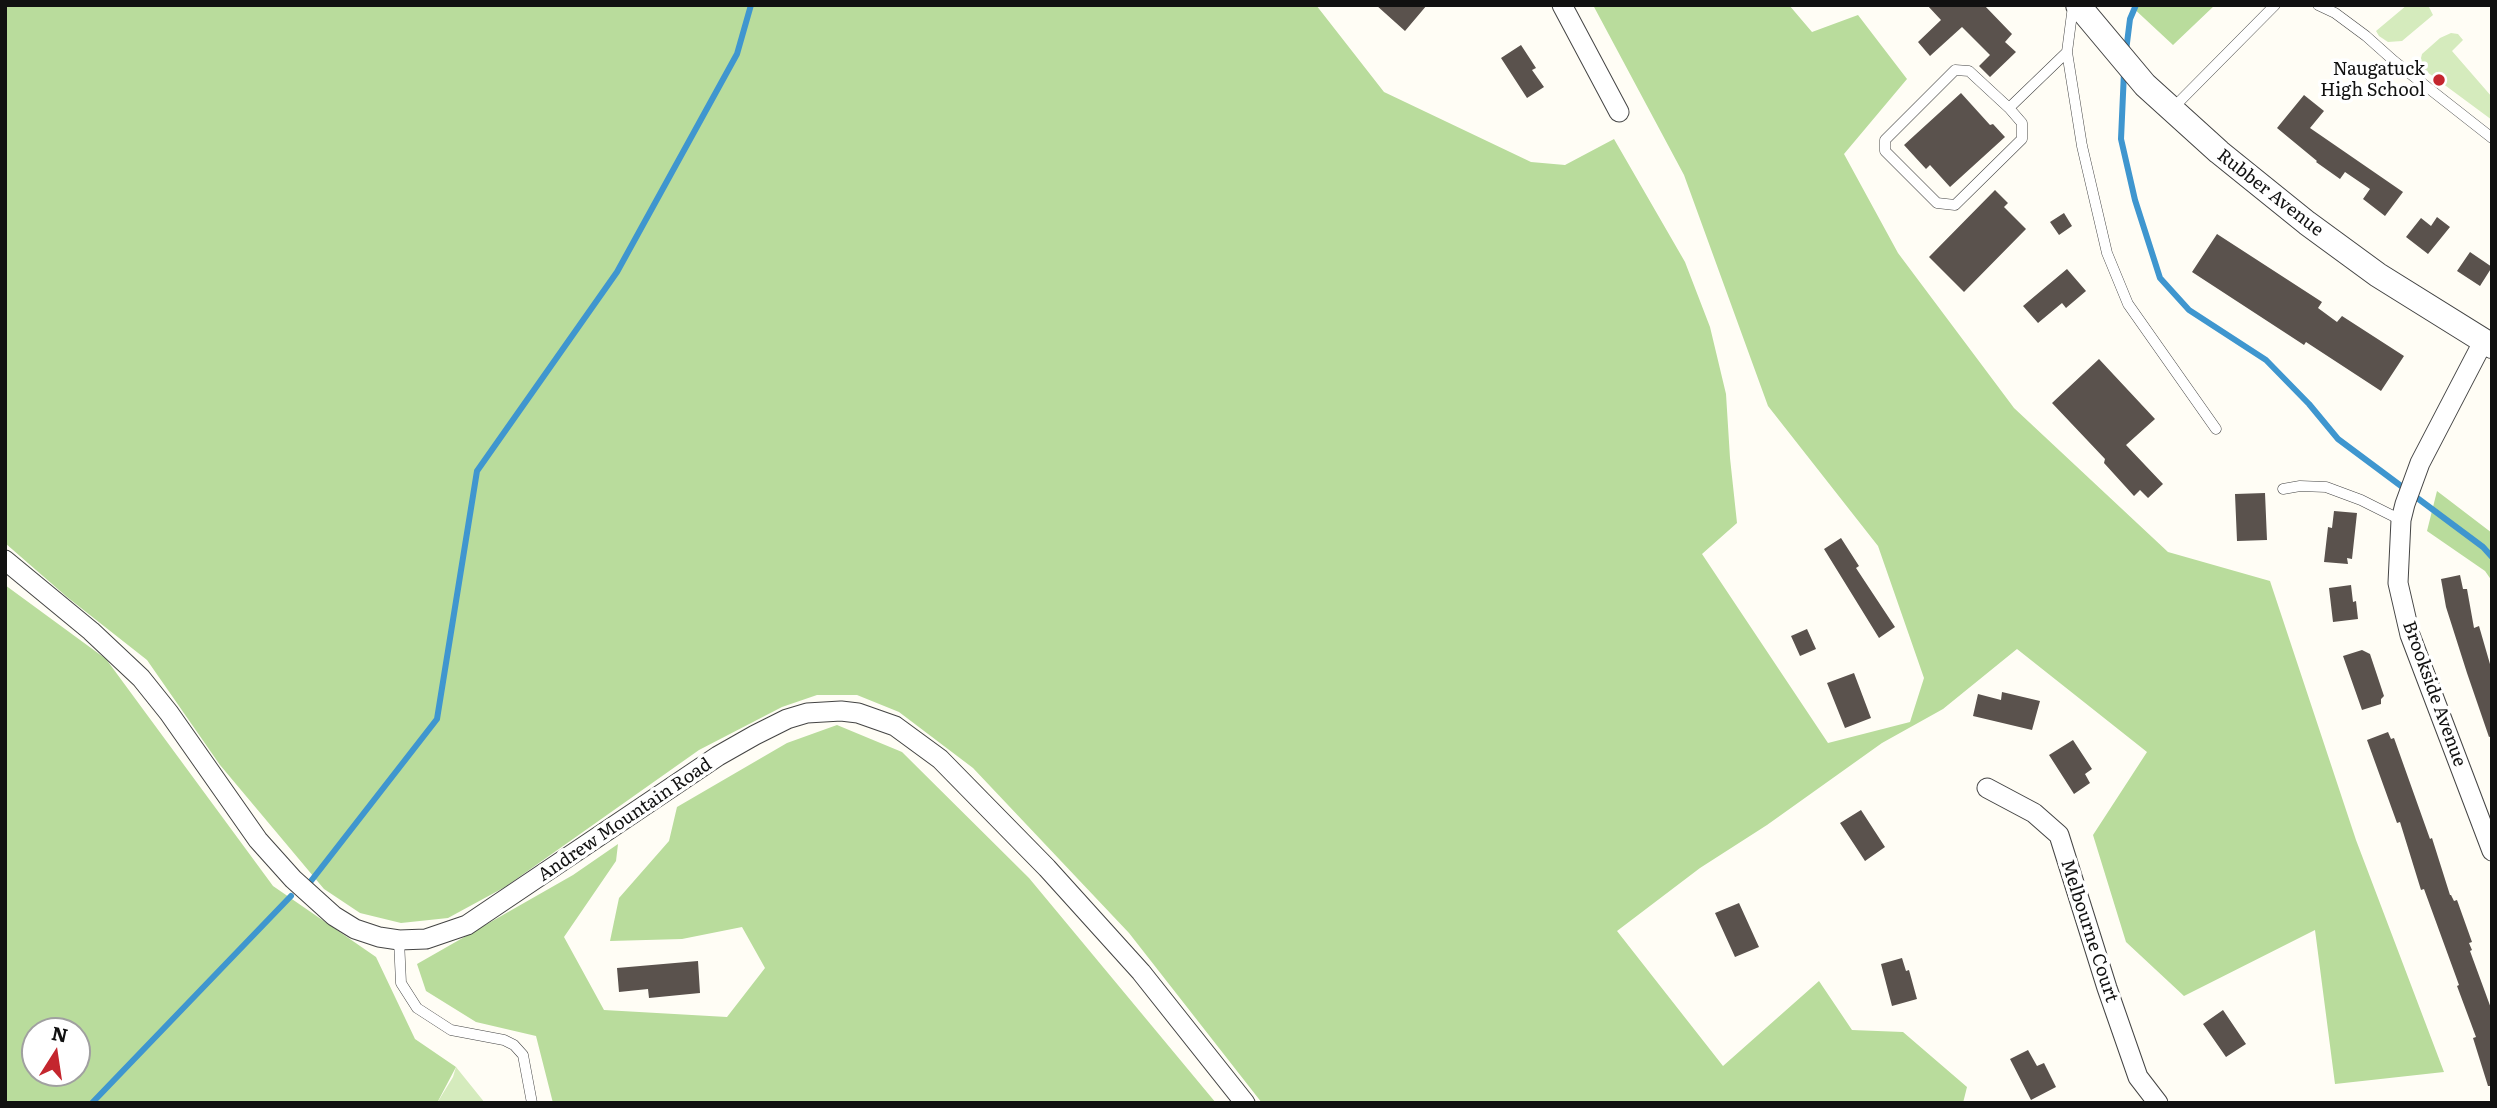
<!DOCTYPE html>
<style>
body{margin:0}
#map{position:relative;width:2497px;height:1108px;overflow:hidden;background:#fffdf5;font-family:Literata,serif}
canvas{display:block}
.frame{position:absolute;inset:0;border:7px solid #111;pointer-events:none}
.north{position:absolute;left:21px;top:1017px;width:70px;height:70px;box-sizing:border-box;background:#fff;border:2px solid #a0a0a0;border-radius:50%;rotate:12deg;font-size:19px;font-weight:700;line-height:28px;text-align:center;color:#111}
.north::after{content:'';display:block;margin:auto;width:24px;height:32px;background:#c4262e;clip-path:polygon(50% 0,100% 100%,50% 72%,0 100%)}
</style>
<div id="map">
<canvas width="2497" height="1108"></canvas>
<div class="frame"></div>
<div class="north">N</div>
</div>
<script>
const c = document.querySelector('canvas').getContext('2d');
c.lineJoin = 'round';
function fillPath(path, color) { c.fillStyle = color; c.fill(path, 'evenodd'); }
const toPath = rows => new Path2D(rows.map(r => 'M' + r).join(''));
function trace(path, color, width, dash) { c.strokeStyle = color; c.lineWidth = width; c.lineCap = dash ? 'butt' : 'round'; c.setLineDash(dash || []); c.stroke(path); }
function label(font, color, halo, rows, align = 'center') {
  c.font = font + ' Literata,serif'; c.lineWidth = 7; c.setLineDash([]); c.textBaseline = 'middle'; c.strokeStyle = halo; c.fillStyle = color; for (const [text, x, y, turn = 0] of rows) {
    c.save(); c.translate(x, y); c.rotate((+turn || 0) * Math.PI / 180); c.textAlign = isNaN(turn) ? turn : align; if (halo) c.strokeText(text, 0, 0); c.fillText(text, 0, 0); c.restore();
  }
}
fillPath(toPath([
 [2407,5,2428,5,2433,15,2402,41,2388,42,2379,36,2376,31],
 [2451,33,2458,34,2463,40,2452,51,2492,97,2492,120,2419,66,2422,54,2440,38],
 [456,1067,485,1103,437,1103,453,1077]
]), '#d5ebbd');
fillPath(toPath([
 [5,5,1316,5,1384,92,1531,162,1565,165,1614,139,1685,262,1710,327,1726,394,1730,458,1737,523,1702,554,1828,743,1910,722,1924,678,1878,546,1768,406,1684,175,1593,5,1789,5,1812,32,1858,15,1907,79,1844,154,1898,253,2014,408,2168,552,2270,581,2356,840,2444,1072,2335,1084,2315,930,2184,996,2126,942,2093,835,2147,752,2017,649,1943,709,1882,743,1767,825,1700,868,1617,931,1723,1066,1819,981,1852,1030,1903,1032,1967,1087,1963,1103,1262,1103,1129,933,973,768,899,712,857,695,817,695,782,707,699,750,505,887,448,918,401,923,360,913,324,889,220,765,147,660,67,597,5,543],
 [2130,5,2215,5,2173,45],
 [2437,491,2492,533,2492,581,2485,571,2427,531],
 [5,585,106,659,273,886,376,957,415,1039,456,1067,437,1103,5,1103],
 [77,1031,77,1073,35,1073,35,1031],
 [837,725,902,752,1029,878,1216,1103,553,1103,536,1036,476,1022,426,991,417,964,573,875,618,844,616,861,564,937,604,1010,727,1017,765,968,742,927,682,939,610,941,619,898,669,841,677,807,787,743]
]), '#b9dc9c');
trace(toPath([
 [2126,51,2130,19,2136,5],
 [2124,72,2121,139,2135,200,2160,278,2189,310,2266,360,2309,404,2338,439,2483,547,2492,557],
 [311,881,437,719,477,471,617,272,737,54,751,5],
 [92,1103,291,896]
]), '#3f96cf', 6);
fillPath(toPath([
 [1376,5,1427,5,1405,31],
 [1927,5,1984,5,2012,34,2005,42,2016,52,1990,77,1979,66,1990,55,1962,27,1930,56,1918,42,1941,20],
 [1521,45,1536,68,1532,70,1544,87,1527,98,1501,58],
 [1961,93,1990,125,1993,124,2005,137,1950,187,1930,165,1926,169,1904,145],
 [2304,95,2324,111,2310,128,2403,192,2385,216,2363,199,2370,189,2345,172,2340,179,2316,162,2317,161,2277,128],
 [1995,190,2008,203,2004,207,2026,229,1964,292,1929,257],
 [2064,213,2072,226,2059,235,2050,222],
 [2437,217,2450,227,2428,254,2406,237,2421,218,2431,226],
 [2217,234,2322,302,2318,308,2337,322,2342,316,2404,356,2381,391,2306,342,2304,345,2192,272],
 [2470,252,2492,267,2480,286,2457,271],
 [2067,269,2086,291,2066,308,2062,303,2038,323,2023,306],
 [2099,359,2155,419,2126,445,2163,484,2148,498,2140,490,2134,496,2104,463,2105,459,2052,403],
 [2265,493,2267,540,2237,541,2235,494],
 [2334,511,2357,513,2352,559,2347,558,2348,564,2324,562,2328,527,2332,528],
 [1841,538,1859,566,1856,568,1895,627,1879,638,1824,549],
 [2460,575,2463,589,2467,589,2474,628,2479,626,2492,671,2492,736,2489,737,2467,673,2446,607,2441,579],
 [2351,585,2353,602,2356,601,2358,619,2333,622,2329,588],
 [1807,629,1816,649,1800,656,1791,636],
 [2362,650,2370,654,2384,696,2381,699,2381,704,2362,710,2343,656],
 [1854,673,1871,718,1845,728,1827,683],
 [2002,692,2040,701,2032,730,1973,716,1978,694,2001,700],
 [2388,732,2391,739,2394,738,2430,839,2432,838,2450,895,2451,895,2454,901,2457,900,2472,942,2469,943,2472,950,2470,951,2492,1011,2492,1086,2488,1086,2473,1038,2476,1037,2457,986,2459,985,2424,889,2421,890,2400,822,2397,823,2367,740],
 [2073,740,2092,769,2085,774,2090,783,2074,794,2049,755],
 [1861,810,1885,847,1865,861,1840,823],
 [1739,903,1759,947,1735,957,1715,913],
 [1902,958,1906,971,1909,970,1917,999,1892,1006,1881,964],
 [698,961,700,993,649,998,648,989,619,992,617,968],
 [2223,1010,2246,1044,2226,1057,2203,1024],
 [2028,1050,2037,1066,2044,1063,2056,1087,2031,1100,2010,1059]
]), '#5a524d');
const service = toPath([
 [2318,5,2335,13,2366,36,2394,61,2492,138],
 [2073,6,2067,52,2082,146,2107,253,2128,304,2216,429],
 [2009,108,2022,123,2022,139,1955,205,1937,203,1885,151,1885,140,1955,70,1969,71,2009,108,2067,52],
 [2172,109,2275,5],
 [2283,489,2300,486,2326,487,2361,500,2401,520],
 [399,940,401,983,417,1008,451,1030,504,1040,514,1045,523,1055,532,1103]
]);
const minor = toPath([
 [1562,5,1619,112],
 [2483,342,2420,463,2405,504,2401,520,2398,583,2410,635,2492,851],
 [5,560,91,631,141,678,169,713,258,840,293,879,334,916,355,929,379,937,399,940,426,939,467,925,718,756,755,735,787,719,807,713,841,711,858,713,895,726,940,759,1047,868,1141,972,1245,1103],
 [1987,788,2034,813,2059,835,2107,988,2138,1077,2158,1103]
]);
const tertiary = toPath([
 [2078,5,2145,85,2219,152,2307,223,2378,275,2492,346]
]);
trace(service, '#444', 11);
trace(minor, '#444', 21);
trace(tertiary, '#444', 26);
trace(service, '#fff', 10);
trace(minor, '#fff', 19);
trace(tertiary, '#fff', 24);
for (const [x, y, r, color] of [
 [2439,80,7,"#c4262e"]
]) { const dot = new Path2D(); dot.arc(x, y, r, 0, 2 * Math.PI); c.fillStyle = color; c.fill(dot); trace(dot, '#fff', 2.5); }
label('18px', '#111', '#fff', [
 ["Naugatuck",2425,70],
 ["High School",2425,91]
], 'right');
label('18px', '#111', '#fff', [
 ["Rubber Avenue",2270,193,38],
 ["Brookside Avenue",2434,694,70],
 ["Andrew Mountain Road",625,820,-34],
 ["Melbourne Court",2089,931,72]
]);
</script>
